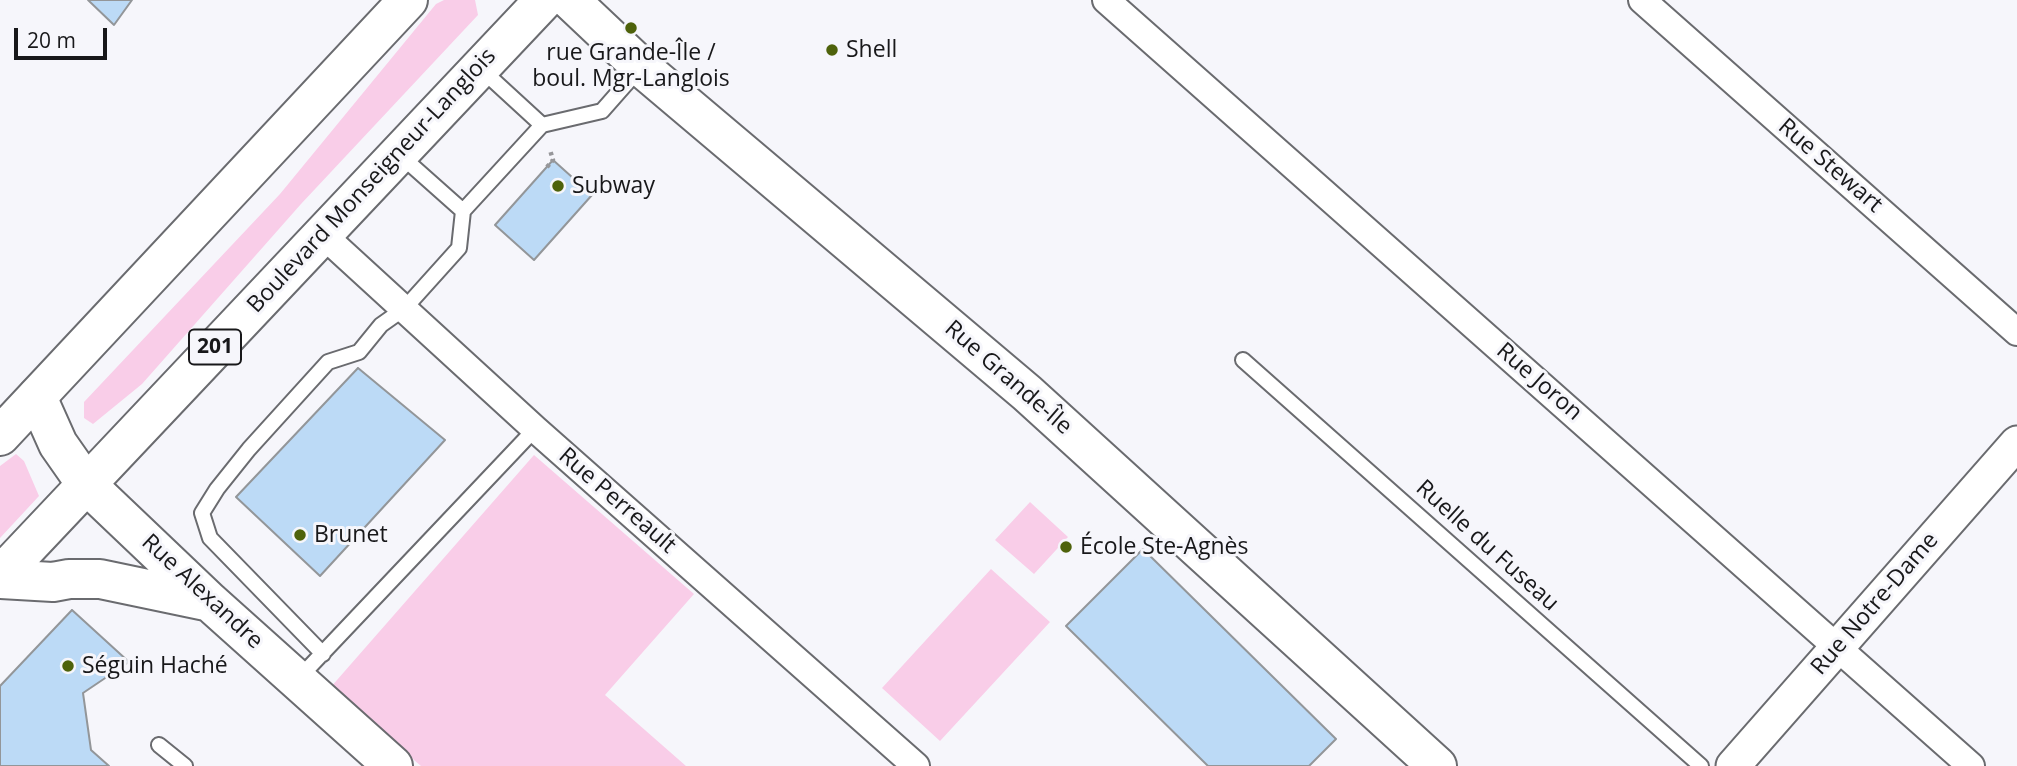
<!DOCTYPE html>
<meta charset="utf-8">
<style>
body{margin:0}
#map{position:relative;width:2017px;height:766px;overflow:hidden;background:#f6f6fb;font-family:"Open Sans",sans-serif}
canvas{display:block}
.scale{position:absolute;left:14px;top:28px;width:93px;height:32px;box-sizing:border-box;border:4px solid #18181a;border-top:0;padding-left:9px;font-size:21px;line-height:24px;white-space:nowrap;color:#18181a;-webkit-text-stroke:5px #f6f6fb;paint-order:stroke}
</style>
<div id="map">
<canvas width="2017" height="766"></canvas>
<div class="scale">20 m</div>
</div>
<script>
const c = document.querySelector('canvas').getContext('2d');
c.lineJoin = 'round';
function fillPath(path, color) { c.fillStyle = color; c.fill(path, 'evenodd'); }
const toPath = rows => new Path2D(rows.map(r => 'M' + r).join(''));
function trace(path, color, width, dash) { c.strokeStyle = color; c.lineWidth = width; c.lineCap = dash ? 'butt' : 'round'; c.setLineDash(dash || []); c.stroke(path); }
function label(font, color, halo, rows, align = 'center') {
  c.font = font + ' "Open Sans",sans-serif'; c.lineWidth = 6; c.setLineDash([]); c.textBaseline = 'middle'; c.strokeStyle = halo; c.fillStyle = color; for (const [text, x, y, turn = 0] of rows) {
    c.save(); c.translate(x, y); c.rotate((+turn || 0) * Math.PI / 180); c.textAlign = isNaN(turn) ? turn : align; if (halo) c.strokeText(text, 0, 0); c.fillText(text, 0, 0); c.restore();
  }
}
fillPath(toPath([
 [444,0,475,0,478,15,301,204,142,384,93,424,84,418,84,402,280,194,436,4],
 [16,454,24,461,39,496,0,538,0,466],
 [534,455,694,594,605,695,686,766,421,766,330,688],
 [1030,502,1068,537,1034,574,995,540],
 [991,569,1050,622,940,741,882,688]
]), '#f9cde8');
const building = toPath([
 [88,0,132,0,114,25,88,0],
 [553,160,592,195,534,260,495,225,553,160],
 [358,368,445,440,320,576,236,497,358,368],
 [1143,549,1336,739,1309,766,1208,766,1066,626,1143,549],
 [72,610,129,662,83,693,91,750,109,766,0,766,0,686,72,610]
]);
fillPath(building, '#bcdaf6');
trace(building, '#939699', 2);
const service = toPath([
 [542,125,602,111,639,69],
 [400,155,463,211,542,125,481,69],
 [1243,360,1701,766],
 [323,654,210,538,202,513,217,489,249,449,328,362,359,352,381,325,405,308,459,248,463,211],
 [299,678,535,429],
 [159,745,185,766]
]);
const minor = toPath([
 [1106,0,1971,766],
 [1642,0,2017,332],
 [322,234,535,429,916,766]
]);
const tertiary = toPath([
 [1733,766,2017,443]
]);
const secondary = toPath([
 [570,0,641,67,1027,393,1437,766],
 [37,397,58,444,86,484,210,602,393,766],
 [0,579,53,582,69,579,100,579,210,602]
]);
const trunk = toPath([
 [0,436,408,0],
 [0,576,544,0]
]);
trace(service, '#6a6b6f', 18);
trace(minor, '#6a6b6f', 30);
trace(tertiary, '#6a6b6f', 37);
trace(secondary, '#6a6b6f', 42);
trace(trunk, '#6a6b6f', 42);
trace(toPath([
 [547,167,553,160,550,150]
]), '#97979a', 4.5, [3.5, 3.5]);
trace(service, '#fff', 14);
trace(minor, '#fff', 26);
trace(tertiary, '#fff', 33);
trace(secondary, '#fff', 38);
trace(trunk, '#fff', 38);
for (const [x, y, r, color] of [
 [631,28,7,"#4e620b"],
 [832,50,7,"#4e620b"],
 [558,186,7,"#4e620b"],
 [300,535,7,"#4e620b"],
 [1066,547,7,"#4e620b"],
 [68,666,7,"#4e620b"]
]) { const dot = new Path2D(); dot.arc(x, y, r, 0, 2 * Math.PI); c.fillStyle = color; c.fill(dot); trace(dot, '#f6f6fb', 2.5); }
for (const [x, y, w] of [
 [215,347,52]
]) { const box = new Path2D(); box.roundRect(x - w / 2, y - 17.5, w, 35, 5); c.fillStyle = '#f6f6fb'; c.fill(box); trace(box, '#18181a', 2); }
label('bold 21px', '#18181a', null, [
 ["201",215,347]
]);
label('23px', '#18181a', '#f6f6fb', [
 ["Shell",846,50],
 ["rue Grande-Île /",631,53,"center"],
 ["boul. Mgr-Langlois",631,79,"center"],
 ["Subway",572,186],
 ["Brunet",314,535],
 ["École Ste-Agnès",1080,547],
 ["Séguin Haché",82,666]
], 'left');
label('23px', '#18181a', '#f6f6fb', [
 ["Rue Stewart",1830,166,41],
 ["Boulevard Monseigneur-Langlois",372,181,-47],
 ["Rue Grande-Île",1008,378,41],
 ["Rue Joron",1539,382,41],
 ["Rue Perreault",617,501,41],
 ["Ruelle du Fuseau",1487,546,42],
 ["Rue Alexandre",202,592,43],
 ["Rue Notre-Dame",1875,604,-49]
]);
</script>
